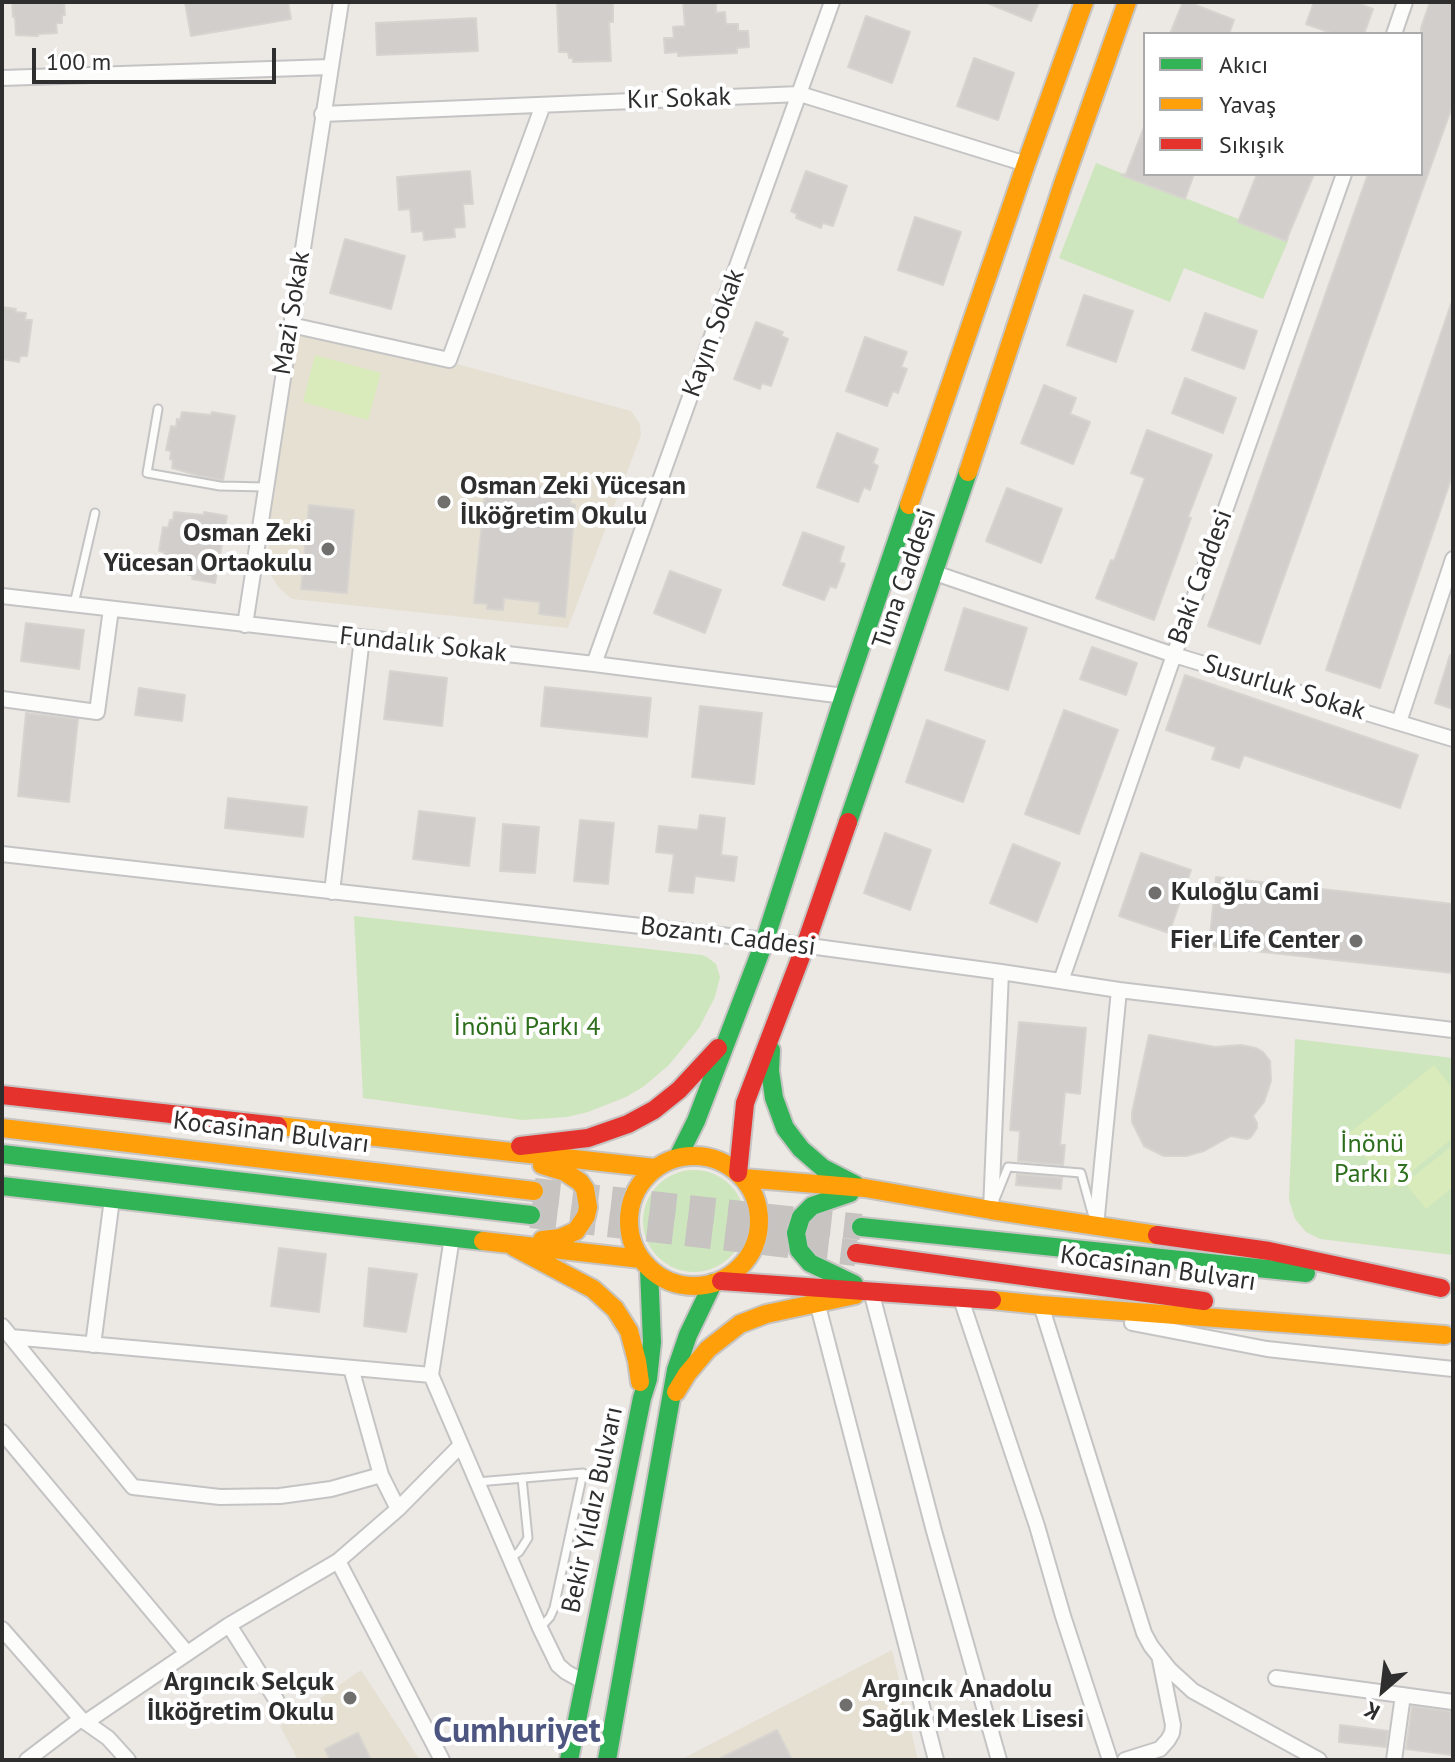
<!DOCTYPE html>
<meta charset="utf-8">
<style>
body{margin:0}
#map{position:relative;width:1455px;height:1762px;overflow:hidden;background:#ece8e4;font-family:"PT Sans",sans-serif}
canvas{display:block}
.frame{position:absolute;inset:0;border:4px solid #2e2e2e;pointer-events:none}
.legend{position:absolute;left:1143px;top:32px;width:280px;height:144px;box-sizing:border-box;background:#fff;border:2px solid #ababab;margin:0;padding:10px 14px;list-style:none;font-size:24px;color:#2e2e2e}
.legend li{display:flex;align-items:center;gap:16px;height:40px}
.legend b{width:40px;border:2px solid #ababab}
.north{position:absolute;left:1343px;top:1650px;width:80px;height:80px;-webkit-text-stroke:6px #fff;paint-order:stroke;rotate:208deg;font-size:22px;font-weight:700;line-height:32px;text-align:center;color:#2e2e2e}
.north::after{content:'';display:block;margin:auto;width:28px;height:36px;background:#2e2e2e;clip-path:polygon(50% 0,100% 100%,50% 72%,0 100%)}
.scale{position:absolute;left:32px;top:48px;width:244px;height:36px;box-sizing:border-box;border:4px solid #2e2e2e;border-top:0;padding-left:10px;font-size:24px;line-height:28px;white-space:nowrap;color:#2e2e2e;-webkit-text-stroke:6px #fff;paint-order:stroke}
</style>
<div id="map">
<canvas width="1455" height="1762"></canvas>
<div class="frame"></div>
<ul class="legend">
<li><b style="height:10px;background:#30b455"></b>Akıcı</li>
<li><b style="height:10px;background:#ff9f0a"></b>Yavaş</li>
<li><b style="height:10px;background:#e5322d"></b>Sıkışık</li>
</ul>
<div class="north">K</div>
<div class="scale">100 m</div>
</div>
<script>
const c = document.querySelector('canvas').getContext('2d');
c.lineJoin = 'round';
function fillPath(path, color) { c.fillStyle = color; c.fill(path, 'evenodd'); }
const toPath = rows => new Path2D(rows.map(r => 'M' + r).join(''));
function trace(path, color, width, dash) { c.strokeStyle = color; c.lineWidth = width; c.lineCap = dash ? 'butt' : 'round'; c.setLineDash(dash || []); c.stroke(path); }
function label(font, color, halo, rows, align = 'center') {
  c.font = font + ' "PT Sans",sans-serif'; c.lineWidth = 8; c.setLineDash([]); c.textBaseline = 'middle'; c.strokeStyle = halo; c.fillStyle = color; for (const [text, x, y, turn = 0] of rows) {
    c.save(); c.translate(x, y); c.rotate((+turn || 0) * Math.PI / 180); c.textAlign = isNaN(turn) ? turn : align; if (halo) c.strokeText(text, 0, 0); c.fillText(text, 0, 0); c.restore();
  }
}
fillPath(toPath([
 [320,327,631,411,640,424,641,435,568,628,292,599,279,588,267,569,281,374,292,335],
 [892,1650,918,1760,680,1760],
 [361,1670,420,1760,298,1760,280,1726]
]), '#e6e0d3');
fillPath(toPath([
 [1096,163,1289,239,1263,299,1184,268,1170,302,1059,258],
 [354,916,702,955,707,957,716,964,720,977,715,997,699,1028,669,1065,643,1087,626,1097,588,1112,567,1117,522,1120,363,1098],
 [1295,1039,1453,1058,1453,1255,1320,1239,1306,1232,1295,1219,1289,1200],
 '643 1221a51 51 0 1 1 102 0a51 51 0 1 1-102 0Z'
]), '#cee6be');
fillPath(toPath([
 [315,355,381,373,368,420,303,402],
 [1434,1065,1453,1089,1453,1138,1390,1189,1347,1135],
 [1453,1145,1453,1187,1426,1209,1405,1183]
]), '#d9eabb');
const building = toPath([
 [12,2,64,2,65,15,62,15,62,23,56,23,57,33,38,34,38,36,16,35,15,17,13,17,12,2],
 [185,2,288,2,291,19,191,36,185,2],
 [613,2,613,22,609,22,611,61,573,62,573,58,569,58,568,52,559,52,557,3,613,2],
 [683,2,716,2,716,13,725,12,726,24,738,24,738,31,748,31,749,47,737,48,737,53,678,56,678,52,665,53,664,38,674,38,673,27,685,26,683,2],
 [985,2,1039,2,1031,21,985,2],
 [1183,2,1188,2,1234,20,1229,34,1170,34,1183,2],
 [1314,2,1355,2,1373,9,1364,34,1334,34,1306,24,1314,2],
 [1430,2,1453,2,1453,104,1260,644,1208,626,1368,174,1421,174,1421,28,1430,2],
 [866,16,910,32,892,83,848,67,866,16],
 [476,18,478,51,377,55,376,23,476,18],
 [974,58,1014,73,998,120,957,106,974,58],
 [1144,127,1145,174,1194,174,1185,199,1121,175,1126,174,1144,127],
 [470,171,473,204,463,204,465,227,454,228,455,237,424,240,423,231,412,232,410,209,399,210,397,177,470,171],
 [806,171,847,186,833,226,823,223,821,228,796,218,797,214,791,211,806,171],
 [1257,174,1314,174,1286,241,1238,222,1257,174],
 [915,217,961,232,943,285,898,270,915,217],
 [345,239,405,256,391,309,330,293,345,239],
 [1084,295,1133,311,1116,362,1067,345,1084,295],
 [1451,304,1453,305,1453,473,1380,688,1326,670,1451,304],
 [2,307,16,309,15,312,26,313,25,320,32,320,27,356,20,356,19,362,2,359,2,307],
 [1205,313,1257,331,1244,369,1192,350,1205,313],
 [756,322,783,332,781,336,788,339,771,386,762,383,760,389,734,379,756,322],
 [865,337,907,352,901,367,907,369,898,393,893,391,887,406,846,391,865,337],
 [1185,378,1236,398,1223,433,1172,413,1185,378],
 [1044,385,1076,398,1070,414,1090,422,1073,464,1021,443,1044,385],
 [182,412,211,415,212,412,235,416,223,480,200,476,172,468,173,460,170,459,171,451,166,450,171,426,176,427,177,419,180,420,182,412],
 [1147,430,1212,455,1188,517,1191,518,1154,620,1096,598,1111,560,1114,561,1145,478,1131,473,1147,430],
 [837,433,878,449,873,463,878,466,870,490,864,487,858,502,817,487,837,433],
 [486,481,572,489,570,504,575,505,565,617,539,614,540,602,504,598,503,610,487,609,487,604,474,603,486,481],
 [1007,488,1062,509,1041,563,986,541,1007,488],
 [309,505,354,510,347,593,301,589,309,505],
 [174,512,204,515,204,512,227,516,215,583,192,579,193,576,164,568,165,560,163,560,164,552,159,551,163,527,168,528,170,520,173,520,174,512],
 [803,532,844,547,839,562,845,564,836,588,830,586,824,600,783,585,803,532],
 [670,571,721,590,705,633,654,613,670,571],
 [964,608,1027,628,1008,690,945,670,964,608],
 [26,623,84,630,79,669,21,661,26,623],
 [1092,647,1137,663,1126,695,1080,679,1092,647],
 [1450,655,1453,656,1453,709,1435,703,1450,655],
 [390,671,447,678,442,726,384,719,390,671],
 [1185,675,1418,755,1400,808,1244,755,1239,768,1212,759,1216,747,1166,730,1185,675],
 [545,687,651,698,647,737,541,726,545,687],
 [139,688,185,695,182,721,135,715,139,688],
 [700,706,762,713,754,784,692,777,700,706],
 [1064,710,1118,730,1079,834,1025,814,1064,710],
 [26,713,78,719,69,802,18,796,26,713],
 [927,720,985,741,963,802,906,782,927,720],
 [228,798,307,807,303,837,225,828,228,798],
 [419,811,475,818,469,866,413,859,419,811],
 [700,815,725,818,721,855,737,857,734,881,695,876,693,893,669,891,674,854,656,852,659,826,698,830,700,815],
 [580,820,614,823,608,884,574,881,580,820],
 [503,824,539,827,535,873,500,871,503,824],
 [885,833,931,850,910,910,864,893,885,833],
 [1013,844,1060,863,1037,922,990,903,1013,844],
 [1141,853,1191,870,1169,933,1119,916,1141,853],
 [1216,877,1453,904,1453,973,1209,946,1216,877],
 [1019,1022,1086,1028,1080,1094,1065,1092,1060,1145,1065,1145,1063,1165,1018,1161,1020,1131,1010,1130,1019,1022],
 [1149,1035,1215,1047,1241,1045,1256,1048,1263,1052,1270,1061,1271,1081,1264,1102,1253,1116,1257,1123,1257,1128,1251,1137,1247,1139,1231,1136,1204,1151,1186,1156,1164,1156,1144,1146,1132,1122,1132,1113,1149,1035],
 [1017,1174,1062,1178,1061,1189,1016,1185,1017,1174],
 [279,1248,326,1254,319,1312,271,1306,279,1248],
 [369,1268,417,1274,406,1332,364,1326,369,1268],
 [1412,1706,1453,1712,1453,1755,1406,1749,1412,1706],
 [1340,1725,1388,1731,1386,1747,1339,1742,1340,1725],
 [777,1730,792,1760,717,1760,777,1730],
 [358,1733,371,1760,330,1760,325,1749,358,1733]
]);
fillPath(building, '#d1cecb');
trace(building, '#d7d4d0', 2);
trace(toPath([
 [534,1191,861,1227],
 [531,1215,856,1253]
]), '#c6c3c0', 26, [26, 13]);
const lane = toPath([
 [158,409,147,473,220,486,266,487],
 [74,604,95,513],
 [996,1197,1008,1167,1081,1173,1092,1213],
 [477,1482,583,1473,554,1608,550,1617,540,1628],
 [510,1558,519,1552,528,1538,522,1478]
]);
const street = toPath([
 [1394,34,1405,2],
 [2,78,330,67],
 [322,114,800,94,1026,164],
 [291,325,449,360,543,105],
 [935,573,1174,655,1453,739],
 [2,596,594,664,844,696],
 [245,625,341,2],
 [594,664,832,2],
 [2,699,97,712,111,609],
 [1399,722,1453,559],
 [2,854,765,940,1001,972,1119,990,1453,1030],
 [332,892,362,638],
 [1061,981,1174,655,1344,174],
 [991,1210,1001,972],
 [1096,1226,1119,990],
 [452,1237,431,1375,540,1628,558,1665,566,1672,584,1682],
 [871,1291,934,1531,999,1760],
 [960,1296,1037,1526,1063,1616,1110,1760],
 [817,1302,936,1760],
 [1045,1306,1041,1305,1144,1633,1151,1646,1170,1670,1193,1691,1319,1760],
 [1132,1323,1267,1349,1453,1369],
 [2,1326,133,1487,220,1497,280,1496,331,1489,381,1475],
 [11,1337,431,1375],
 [93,1345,112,1199],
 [351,1368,381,1475,398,1509],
 [2,1432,187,1653],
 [338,1561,442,1760],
 [229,1625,277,1701],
 [2,1629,81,1719,108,1738,128,1760],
 [1276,1678,1453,1702],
 [86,1722,229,1625,338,1561,398,1509,461,1445],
 [27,1760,81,1719],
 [1125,1760,1160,1749,1168,1740,1172,1733,1173,1725,1160,1660],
 [1394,1760,1403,1695]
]);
const fast = toPath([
 [848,822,968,472],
 [771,1050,770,1071,774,1098,785,1128,801,1149,823,1168,856,1185],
 [2,1154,531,1215],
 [678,1157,696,1121,765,940,844,696,909,505],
 [2,1186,483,1241],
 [850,1193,812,1206,801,1217,796,1233,799,1250,810,1263,854,1284],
 [861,1227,1306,1273],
 [569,1760,642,1398,648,1379,652,1342,649,1269],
 [607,1760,676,1370,688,1335,713,1283]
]);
const slow = toPath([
 [968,472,1063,184,1127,2],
 [909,505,1026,164,1084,2],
 [278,1126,655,1168],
 [2,1128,534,1191],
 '629 1221a65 65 0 1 1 130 0a65 65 0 1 1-130 0Z',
 [542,1165,565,1172,580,1182,585,1189,588,1207,586,1216,576,1231,560,1238,542,1240],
 [743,1178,865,1188,991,1210,1157,1235],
 [483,1241,641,1259],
 [514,1247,593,1289,615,1309,629,1331,637,1361,640,1382],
 [992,1300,1041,1305,1445,1335],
 [676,1392,687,1374,708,1349,740,1324,766,1314,855,1295]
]);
const jam = toPath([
 [2,1095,278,1126],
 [520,1146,588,1138,628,1124,654,1110,679,1090,718,1048],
 [738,1173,745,1103,805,946,848,822],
 [1157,1235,1269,1251,1441,1288],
 [856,1253,1204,1301],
 [721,1281,992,1300]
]);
trace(lane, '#c5c4c5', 11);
trace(street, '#c5c4c5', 18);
trace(fast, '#c6c5c4', 22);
trace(slow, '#c6c5c4', 22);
trace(jam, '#c6c5c4', 22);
trace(lane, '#fcfcfb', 7);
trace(street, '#fcfcfb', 14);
trace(fast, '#30b455', 18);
trace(slow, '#ff9f0a', 18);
trace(jam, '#e5322d', 18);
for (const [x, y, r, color] of [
 [444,502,8,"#706f6e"],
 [328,549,8,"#706f6e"],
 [1155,893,8,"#706f6e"],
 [1356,941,8,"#706f6e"],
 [350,1698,8,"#706f6e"],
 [846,1705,8,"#706f6e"]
]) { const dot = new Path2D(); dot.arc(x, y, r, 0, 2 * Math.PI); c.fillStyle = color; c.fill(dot); trace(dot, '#fff', 3); }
label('26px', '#2e2e2e', '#fff', [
 ["Kır Sokak",679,99,-2],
 ["Mazi Sokak",292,313,-81],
 ["Kayın Sokak",714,333,-70],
 ["Baki Caddesi",1201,577,-70],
 ["Tuna Caddesi",905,579,-71],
 ["Fundalık Sokak",423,645,6],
 ["Susurluk Sokak",1284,688,17],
 ["Bozantı Caddesi",728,937,7],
 ["Kocasinan Bulvarı",271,1133,7],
 ["Kocasinan Bulvarı",1158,1269,8],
 ["Bekir Yıldız Bulvarı",593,1510,-78]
]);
label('bold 26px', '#2e2e2e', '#fff', [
 ["Osman Zeki Yücesan",460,487],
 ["İlköğretim Okulu",460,517],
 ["Osman Zeki",312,534,"right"],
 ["Yücesan Ortaokulu",312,564,"right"],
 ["Kuloğlu Cami",1171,893],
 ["Fier Life Center",1340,941,"right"],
 ["Argıncık Selçuk",334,1683,"right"],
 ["İlköğretim Okulu",334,1713,"right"],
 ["Argıncık Anadolu",862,1690],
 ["Sağlık Meslek Lisesi",862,1720]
], 'left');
label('26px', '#2c6e1b', '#fff', [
 ["İnönü Parkı 4",527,1028],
 ["İnönü",1372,1145],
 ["Parkı 3",1372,1175]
]);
label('bold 34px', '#4d5680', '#fff', [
 ["Cumhuriyet",517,1732]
]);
</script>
